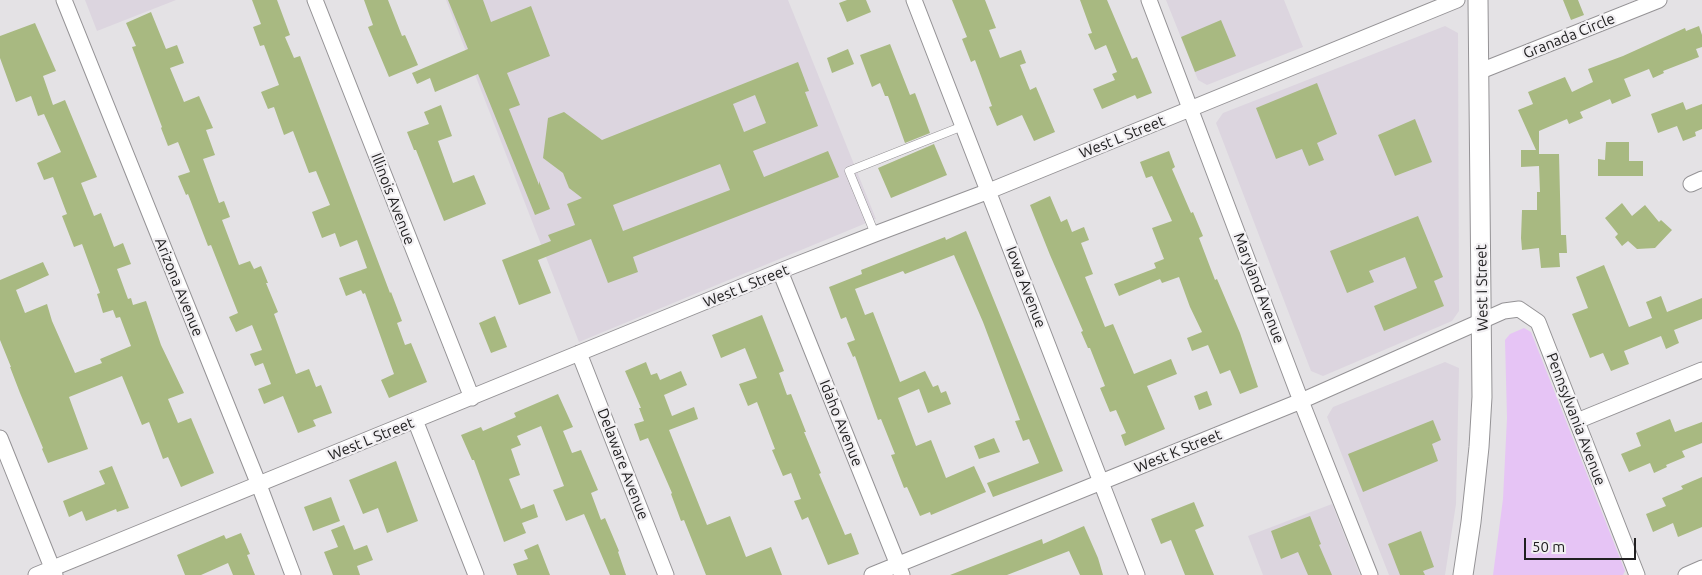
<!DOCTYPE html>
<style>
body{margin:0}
#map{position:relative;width:1702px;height:575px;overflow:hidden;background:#e4e2e5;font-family:Ubuntu,sans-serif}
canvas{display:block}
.scale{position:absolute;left:1524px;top:538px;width:112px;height:22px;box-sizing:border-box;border:2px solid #212021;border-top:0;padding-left:6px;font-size:15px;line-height:18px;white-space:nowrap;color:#212021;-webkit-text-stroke:4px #f1eff2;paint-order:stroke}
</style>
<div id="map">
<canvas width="1702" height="575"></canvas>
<div class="scale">50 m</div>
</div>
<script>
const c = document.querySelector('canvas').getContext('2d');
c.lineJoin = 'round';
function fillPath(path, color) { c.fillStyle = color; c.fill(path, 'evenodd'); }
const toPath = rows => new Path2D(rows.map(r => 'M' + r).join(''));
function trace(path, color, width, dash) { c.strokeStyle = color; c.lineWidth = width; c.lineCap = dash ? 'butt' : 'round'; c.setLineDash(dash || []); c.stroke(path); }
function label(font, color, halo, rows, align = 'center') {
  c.font = font + ' Ubuntu,sans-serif'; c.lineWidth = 4.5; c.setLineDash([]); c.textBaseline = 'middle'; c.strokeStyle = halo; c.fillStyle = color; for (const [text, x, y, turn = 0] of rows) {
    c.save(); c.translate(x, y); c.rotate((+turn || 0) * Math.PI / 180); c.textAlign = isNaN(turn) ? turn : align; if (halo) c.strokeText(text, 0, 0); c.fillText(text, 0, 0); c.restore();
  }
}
fillPath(toPath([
 [85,0,176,0,97,31],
 [446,0,788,0,876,219,579,342],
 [1166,0,1284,0,1303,47,1207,85,1198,80],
 [1445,26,1458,33,1459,311,1452,321,1323,376,1311,371,1216,123,1223,113],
 [1445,362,1459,368,1456,504,1445,575,1389,575,1327,417,1333,407],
 [1332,504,1360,575,1263,575,1248,536]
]), '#dcd5df');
fillPath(toPath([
 [1524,328,1531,332,1625,571,1623,575,1493,575,1503,499,1507,418,1505,340,1510,334]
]), '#e6c4f5');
fillPath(toPath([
 [252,0,277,0,290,35,285,37,294,58,300,56,390,293,391,292,402,321,397,323,405,345,411,343,427,382,389,398,381,380,394,374,365,293,363,294,361,290,346,296,339,278,367,268,357,240,340,247,335,233,322,238,312,212,330,205,316,171,309,173,293,131,284,135,274,107,268,109,261,92,279,85,264,45,260,46,253,27,261,24],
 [364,0,388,0,402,36,405,35,418,65,389,77,368,27,373,25],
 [448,0,483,0,491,22,531,6,550,56,507,73,520,105,509,109,539,185,539,181,550,209,535,215,478,74,435,92,430,78,417,84,412,73,468,49],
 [847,0,866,0,871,12,847,22,839,3],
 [952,0,985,0,996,28,989,30,1000,58,1021,50,1026,63,1020,65,1030,90,1036,87,1055,132,1034,141,1022,115,997,126,989,107,992,106,975,60,971,62,962,39,967,37],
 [1080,0,1107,0,1132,59,1137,57,1152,93,1137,99,1135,95,1102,109,1093,89,1115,80,1112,74,1117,72,1106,45,1095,50,1088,34,1092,33],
 [1563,0,1578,0,1584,15,1571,20],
 [151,12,166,49,177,45,184,63,170,68,184,102,199,96,213,128,206,130,215,155,203,159,219,203,224,201,230,217,222,220,239,265,250,261,254,269,261,266,268,283,266,283,278,312,274,314,296,374,309,369,316,387,321,385,332,413,313,420,316,426,298,433,283,396,264,404,258,389,271,384,263,363,255,366,250,354,262,350,252,325,236,332,229,317,238,313,211,245,208,246,188,194,186,195,178,176,190,172,178,142,168,146,161,128,162,127,132,47,136,46,126,23],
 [1221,20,1236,56,1195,72,1181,37],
 [35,23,56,71,43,76,53,105,65,100,97,177,81,183,94,216,101,213,114,247,123,243,131,264,117,269,128,299,131,298,133,305,146,301,161,345,184,393,168,399,178,423,191,418,214,473,181,487,168,457,163,459,149,422,142,425,122,376,69,397,88,449,48,463,42,449,43,448,20,393,10,367,11,367,0,340,0,280,43,262,49,275,16,290,25,313,47,304,52,321,75,373,102,363,100,359,131,346,120,317,116,318,113,310,103,313,97,294,100,293,82,244,74,247,62,216,67,214,53,177,44,180,37,163,61,152,44,114,38,116,31,96,16,102,0,58,0,36],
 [1699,26,1702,35,1702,47,1696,49,1699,57,1663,71,1664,73,1653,78,1649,69,1624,79,1631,96,1612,104,1610,99,1580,112,1583,118,1569,124,1567,119,1539,131,1539,154,1559,154,1561,235,1566,235,1567,253,1559,253,1560,267,1541,268,1539,248,1522,250,1521,238,1522,210,1537,210,1537,192,1540,192,1539,166,1521,167,1521,150,1536,150,1518,110,1533,104,1528,92,1565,77,1572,92,1593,82,1588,69,1623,56,1685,28,1686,31],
 [890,44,910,95,915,93,930,133,905,143,888,96,885,96,880,83,872,87,860,55],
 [848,49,854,64,832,73,827,58],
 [798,62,809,91,805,92,818,126,753,151,764,177,828,151,839,177,633,257,638,272,608,283,591,239,538,260,551,293,519,305,502,260,551,241,548,235,575,225,567,204,582,198,569,188,563,173,543,158,548,118,564,112,602,140],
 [755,95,766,123,744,132,733,104],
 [720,164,730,190,623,231,613,205],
 [1317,83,1337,134,1317,143,1324,160,1309,166,1302,149,1276,159,1256,108],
 [1683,102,1686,110,1702,104,1702,129,1695,132,1696,136,1683,141,1677,126,1658,133,1651,114],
 [441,105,452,136,438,141,453,183,474,175,486,204,444,221,416,150,414,150,407,132,429,124,424,112],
 [1415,119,1432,162,1395,176,1378,135],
 [1606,142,1629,142,1629,161,1643,161,1643,176,1598,176,1598,159,1605,160],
 [934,144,947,175,891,198,878,168],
 [1169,151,1175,167,1172,169,1191,213,1193,212,1203,236,1199,238,1215,280,1217,279,1240,333,1258,387,1240,394,1230,370,1220,374,1208,345,1192,351,1187,338,1202,332,1190,307,1179,277,1162,283,1160,279,1119,296,1114,284,1156,268,1154,263,1164,259,1152,228,1172,221,1152,176,1146,178,1140,162],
 [1050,196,1061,222,1067,219,1072,232,1084,227,1089,240,1081,243,1093,274,1085,277,1105,327,1113,324,1134,374,1171,359,1177,374,1147,386,1165,429,1125,446,1121,435,1126,433,1116,410,1110,412,1100,388,1105,386,1090,348,1088,348,1081,332,1083,331,1050,255,1030,205],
 [1622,203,1632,216,1645,205,1659,222,1661,220,1672,230,1655,248,1637,249,1628,241,1622,246,1615,237,1618,234,1605,218],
 [1418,216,1443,277,1434,281,1444,306,1384,331,1374,306,1417,288,1405,257,1369,271,1374,282,1347,293,1330,251],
 [966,231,1063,471,993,497,987,483,1039,463,1029,439,1023,441,1015,421,1020,420,983,322,954,255,905,274,903,271,855,289,865,315,873,312,900,382,925,371,933,387,938,385,941,393,946,391,951,404,928,413,919,389,898,398,916,446,931,440,946,478,974,466,986,492,931,515,930,512,920,516,907,487,904,488,891,455,895,454,881,419,878,420,855,356,853,357,847,343,855,340,846,317,841,319,829,287,862,274,861,270,945,237,946,240],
 [1604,265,1629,327,1652,318,1646,302,1661,296,1667,312,1702,298,1702,319,1674,330,1679,343,1666,349,1661,336,1624,351,1629,364,1611,371,1603,353,1590,358,1572,314,1588,308,1576,277],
 [762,315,784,371,779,373,787,395,791,394,806,432,804,432,821,473,819,474,845,535,851,533,859,554,828,565,808,517,802,520,794,501,801,499,791,473,783,476,772,450,775,449,757,402,748,406,739,384,757,378,745,348,721,358,712,335],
 [495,316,507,347,491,353,479,323],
 [646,362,651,375,657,373,660,380,681,371,687,385,664,395,672,416,694,407,698,419,669,430,707,525,730,516,746,557,771,547,782,575,706,575,684,520,681,521,671,494,672,493,648,438,640,441,634,424,644,421,639,408,641,408,625,371],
 [1207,391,1212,405,1199,410,1194,396],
 [558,394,573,427,563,431,572,453,581,450,598,490,591,493,601,520,605,518,619,551,618,552,626,575,610,575,584,514,566,521,553,490,564,486,541,426,517,436,521,445,511,449,520,475,509,479,521,509,534,504,538,517,522,523,526,533,504,542,474,460,472,460,461,435,481,427,483,431,516,417,514,413],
 [1670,419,1675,432,1702,422,1702,443,1682,451,1685,457,1666,465,1667,467,1654,473,1650,463,1629,472,1621,454,1641,446,1636,433],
 [1433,420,1441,440,1432,444,1438,461,1363,492,1348,454],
 [994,438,1000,452,979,459,974,446],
 [396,461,418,521,387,533,378,508,363,514,349,480],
 [112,466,129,508,117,512,116,509,86,521,82,511,69,517,63,501,105,484,99,471],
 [1702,477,1702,527,1678,537,1673,523,1653,532,1646,514,1666,506,1662,498,1683,489,1681,486],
 [331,497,340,521,313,531,304,507],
 [1194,502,1204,526,1195,530,1214,575,1185,575,1171,540,1161,544,1151,519],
 [1310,516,1321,544,1319,545,1332,575,1308,575,1298,552,1281,559,1271,531],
 [344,525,354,550,367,545,373,560,357,566,360,575,333,575,324,552,338,547,331,530],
 [1084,526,1098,558,1103,575,1080,575,1069,551,1007,575,950,575,1042,539,1043,544],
 [1421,531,1434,567,1423,571,1425,575,1400,575,1388,544],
 [241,533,250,554,247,555,255,575,233,575,228,563,201,575,185,575,177,555,224,535,226,539],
 [538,544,550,575,517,575,513,564,528,559,524,550]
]), '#a8b981');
const service = toPath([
 [875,234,849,171,963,126]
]);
const minor = toPath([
 [64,0,259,485,293,575],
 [315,0,472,398],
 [914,0,1137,575],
 [1149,0,1301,401,1370,575],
 [1478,72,1659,0],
 [1691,184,1702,179],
 [780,271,902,575],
 [579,353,666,575],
 [415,420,476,575],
 [1577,421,1702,370],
 [0,438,55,575],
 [36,575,780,271,875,234,989,191,1457,0],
 [872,575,1301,401,1504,311,1519,309,1538,322,1637,575],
 [1686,575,1702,568]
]);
const tertiary = toPath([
 [1463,575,1471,522,1479,447,1482,397,1478,0]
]);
trace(service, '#959396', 9);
trace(minor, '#959396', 17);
trace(tertiary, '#959396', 21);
trace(service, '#fff', 8);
trace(minor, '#fff', 15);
trace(tertiary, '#fff', 19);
label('15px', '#212021', '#f1eff2', [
 ["Granada Circle",1569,36,-22],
 ["West L Street",1122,137,-22],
 ["Illinois Avenue",393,199,69],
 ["West L Street",746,286,-22],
 ["Arizona Avenue",179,287,68],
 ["Iowa Avenue",1026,287,69],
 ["Maryland Avenue",1259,288,69],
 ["West I Street",1482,288,-91],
 ["Pennsylvania Avenue",1576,419,69],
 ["Idaho Avenue",841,423,68],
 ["West L Street",371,439,-22],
 ["West K Street",1178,451,-22],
 ["Delaware Avenue",623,464,69]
]);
</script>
